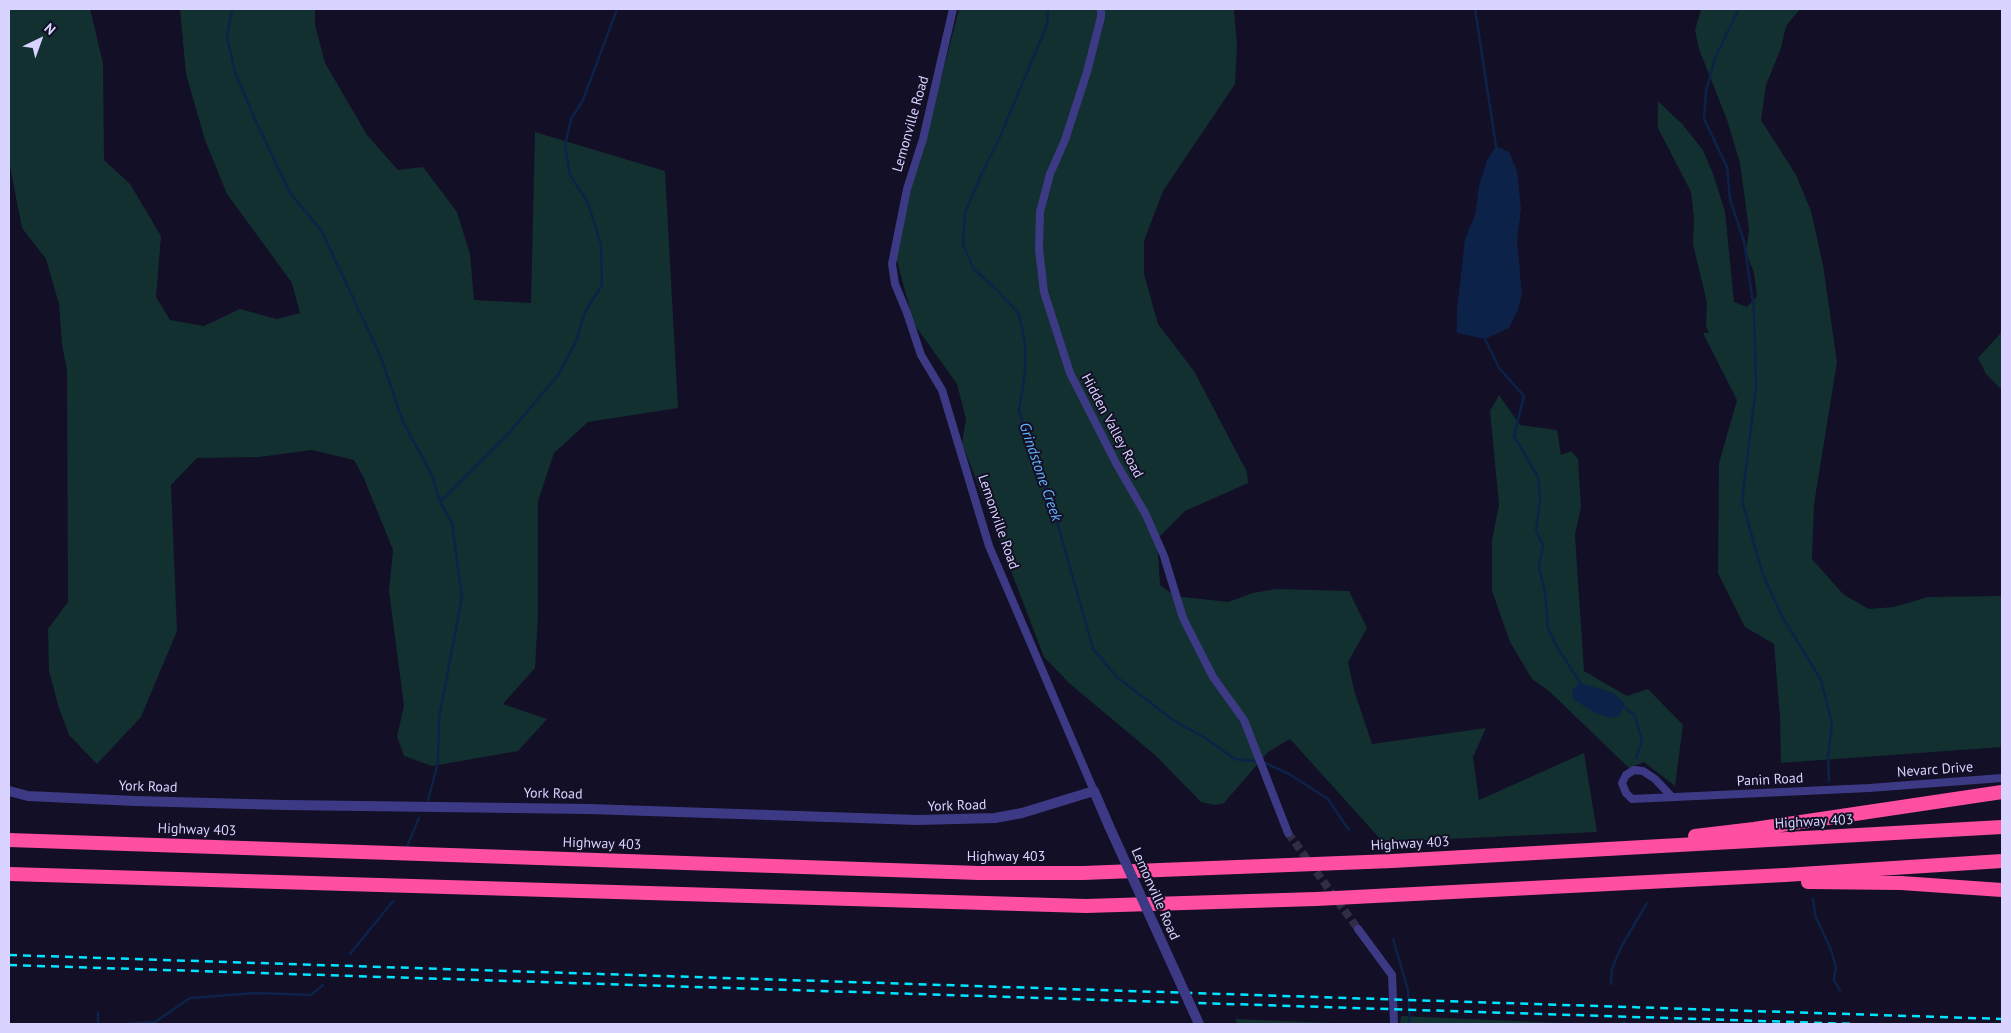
<!DOCTYPE html>
<style>
body{margin:0}
#map{position:relative;width:2011px;height:1033px;overflow:hidden;background:#130f26;font-family:"PT Sans",sans-serif}
canvas{display:block}
.frame{position:absolute;inset:0;border:10px solid #d9d4ff;pointer-events:none}
.north{position:absolute;left:15px;top:15px;width:50px;height:50px;-webkit-text-stroke:4px #130f26;paint-order:stroke;rotate:42deg;font-size:14px;font-weight:700;line-height:20px;text-align:center;color:#d9d4ff}
.north::after{content:'';display:block;margin:auto;width:18px;height:22px;background:#d9d4ff;clip-path:polygon(50% 0,100% 100%,50% 72%,0 100%)}
</style>
<div id="map">
<canvas width="2011" height="1033"></canvas>
<div class="frame"></div>
<div class="north">N</div>
</div>
<script>
const c = document.querySelector('canvas').getContext('2d');
c.lineJoin = 'round';
function fillPath(path, color) { c.fillStyle = color; c.fill(path, 'evenodd'); }
const toPath = rows => new Path2D(rows.map(r => 'M' + r).join(''));
function trace(path, color, width, dash) { c.strokeStyle = color; c.lineWidth = width; c.lineCap = dash ? 'butt' : 'round'; c.setLineDash(dash || []); c.stroke(path); }
function label(font, color, halo, rows, align = 'center') {
  c.font = font + ' "PT Sans",sans-serif'; c.lineWidth = 4; c.setLineDash([]); c.textBaseline = 'middle'; c.strokeStyle = halo; c.fillStyle = color; for (const [text, x, y, turn = 0] of rows) {
    c.save(); c.translate(x, y); c.rotate((+turn || 0) * Math.PI / 180); c.textAlign = isNaN(turn) ? turn : align; if (halo) c.strokeText(text, 0, 0); c.fillText(text, 0, 0); c.restore();
  }
}
fillPath(toPath([
 [9,9,90,9,103,63,104,160,130,184,161,236,156,297,170,320,204,326,240,309,277,319,300,313,292,283,227,194,205,140,186,74,180,9,315,9,315,25,325,63,367,135,398,170,423,167,457,212,470,254,474,300,531,303,535,132,665,171,678,408,588,422,554,453,538,501,538,614,535,668,503,704,547,719,518,751,432,766,404,756,397,736,404,706,389,591,393,550,363,476,354,460,312,450,259,457,197,458,171,485,177,631,141,717,97,764,69,735,59,708,49,671,48,629,68,602,67,370,62,345,59,304,46,259,22,228,9,161],
 [959,9,1234,9,1237,46,1235,84,1163,191,1144,241,1144,274,1158,324,1194,371,1247,472,1248,483,1185,511,1157,539,1160,585,1175,596,1228,602,1253,593,1276,589,1349,591,1367,628,1348,662,1354,690,1372,744,1486,728,1473,757,1479,800,1584,753,1597,832,1383,842,1290,739,1268,752,1224,803,1215,805,1201,802,1155,755,1069,683,1044,657,962,443,966,419,957,384,914,324,896,257,901,214,930,121],
 [1701,9,1800,9,1786,26,1781,48,1766,85,1761,120,1796,175,1811,211,1823,265,1837,362,1814,504,1812,559,1844,595,1869,609,1894,607,1928,597,2002,596,2002,747,1781,763,1780,718,1774,644,1745,627,1718,573,1719,463,1737,400,1703,333,1709,333,1706,326,1707,303,1693,244,1694,218,1691,192,1658,128,1658,101,1683,125,1703,150,1713,174,1725,212,1734,302,1747,307,1757,296,1754,273,1746,252,1749,230,1740,163,1727,120,1699,49,1695,30],
 [2002,326,2002,390,1986,374,1978,358,2000,334],
 [1499,395,1520,425,1557,430,1561,455,1571,451,1578,459,1581,507,1575,535,1584,671,1627,696,1648,689,1683,725,1675,786,1644,762,1629,768,1549,691,1532,679,1510,642,1492,591,1492,540,1499,505,1490,411],
 [1401,1016,1585,1024,1400,1024],
 [1235,1019,1353,1024,1238,1024]
]), '#12302f');
fillPath(toPath([
 [1496,146,1509,152,1517,171,1521,208,1517,241,1522,295,1517,312,1509,328,1485,339,1457,333,1457,310,1465,239,1475,215,1479,186,1487,160],
 [1580,683,1614,693,1624,703,1624,707,1618,717,1610,718,1595,713,1573,699,1572,690]
]), '#0c2248');
trace(toPath([
 [232,9,227,37,235,72,253,115,290,193,321,230,380,355,403,422,431,473,440,502,452,523,462,597,439,718,438,763,428,800],
 [1048,9,1047,25,999,139,983,171,965,213,963,245,974,269,998,291,1019,314,1025,344,1025,372,1019,411,1058,525,1093,649,1117,677,1173,720,1205,738,1235,759,1263,762,1289,774,1328,799,1349,830],
 [1475,9,1496,146],
 [1739,9,1715,58,1706,91,1704,119,1727,167,1730,199,1744,241,1754,310,1756,387,1742,501,1763,575,1783,618,1821,680,1832,723,1828,758,1829,781],
 [1485,339,1499,368,1524,396,1514,436,1538,477,1540,498,1536,531,1543,545,1539,567,1545,592,1548,628,1556,645,1580,683],
 [440,502,510,432,558,375,575,344,585,312,602,285,601,245,588,203,570,175,565,146,571,119,583,100,617,9],
 [1624,707,1635,716,1642,741,1636,758],
 [406,849,419,818],
 [1813,899,1815,915,1831,950,1836,967,1834,980,1840,991],
 [1393,939,1408,990,1410,1024],
 [350,954,393,901],
 [1611,984,1612,969,1621,947,1647,903],
 [98,1012,98,1024],
 [1624,1022,1626,1024],
 [126,1024,155,1022,190,998,256,993,311,995,323,985]
]), '#0c2248', 2.5);
trace(toPath([
 [1288,833,1358,929]
]), '#312d47', 8, [8, 4]);
trace(toPath([
 [953,9,923,139,907,189,892,264,895,284,907,313,921,355,942,390,989,546,1094,791],
 [1101,9,1101,17,1087,72,1065,140,1050,174,1040,212,1039,249,1044,292,1070,373,1116,463,1146,515,1164,556,1183,618,1213,677,1244,720,1288,833],
 [1672,797,1655,779,1643,771,1634,770,1626,775,1622,783,1626,793,1632,799,1869,788,2002,778],
 [1358,929,1392,975,1394,1024]
]), '#3d3a85', 8);
trace(toPath([
 [9,791,28,796,135,801,285,805,589,809,918,820,995,818,1022,813,1094,791,1109,826]
]), '#3d3a85', 10);
trace(toPath([
 [1695,836,1754,829,2002,792],
 [9,840,979,873,1083,873,1392,861,2002,827],
 [9,874,1086,906,1316,899,1785,875,2002,861],
 [1808,882,1901,883,2002,890]
]), '#ff4fa3', 14);
trace(toPath([
 [9,955,2002,1019],
 [9,965,1855,1024]
]), '#00e5ff', 2.5, [8, 6]);
trace(toPath([
 [1109,826,1199,1024]
]), '#3d3a85', 10);
label('14px', '#d9d4ff', '#130f26', [
 ["Lemonville Road",911,124,-74],
 ["Hidden Valley Road",1112,426,62],
 ["Lemonville Road",998,522,71],
 ["Nevarc Drive",1935,770,-4],
 ["Panin Road",1770,780,-3],
 ["York Road",148,787,2],
 ["York Road",553,794,1],
 ["York Road",957,806,-2],
 ["Highway 403",1814,822,-3],
 ["Highway 403",197,830,2],
 ["Highway 403",602,844,2],
 ["Highway 403",1410,844,-3],
 ["Highway 403",1006,857],
 ["Lemonville Road",1155,894,66]
]);
label('italic 15px', '#62b6ff', '#130f26', [
 ["Grindstone Creek",1040,472,71]
]);
</script>
